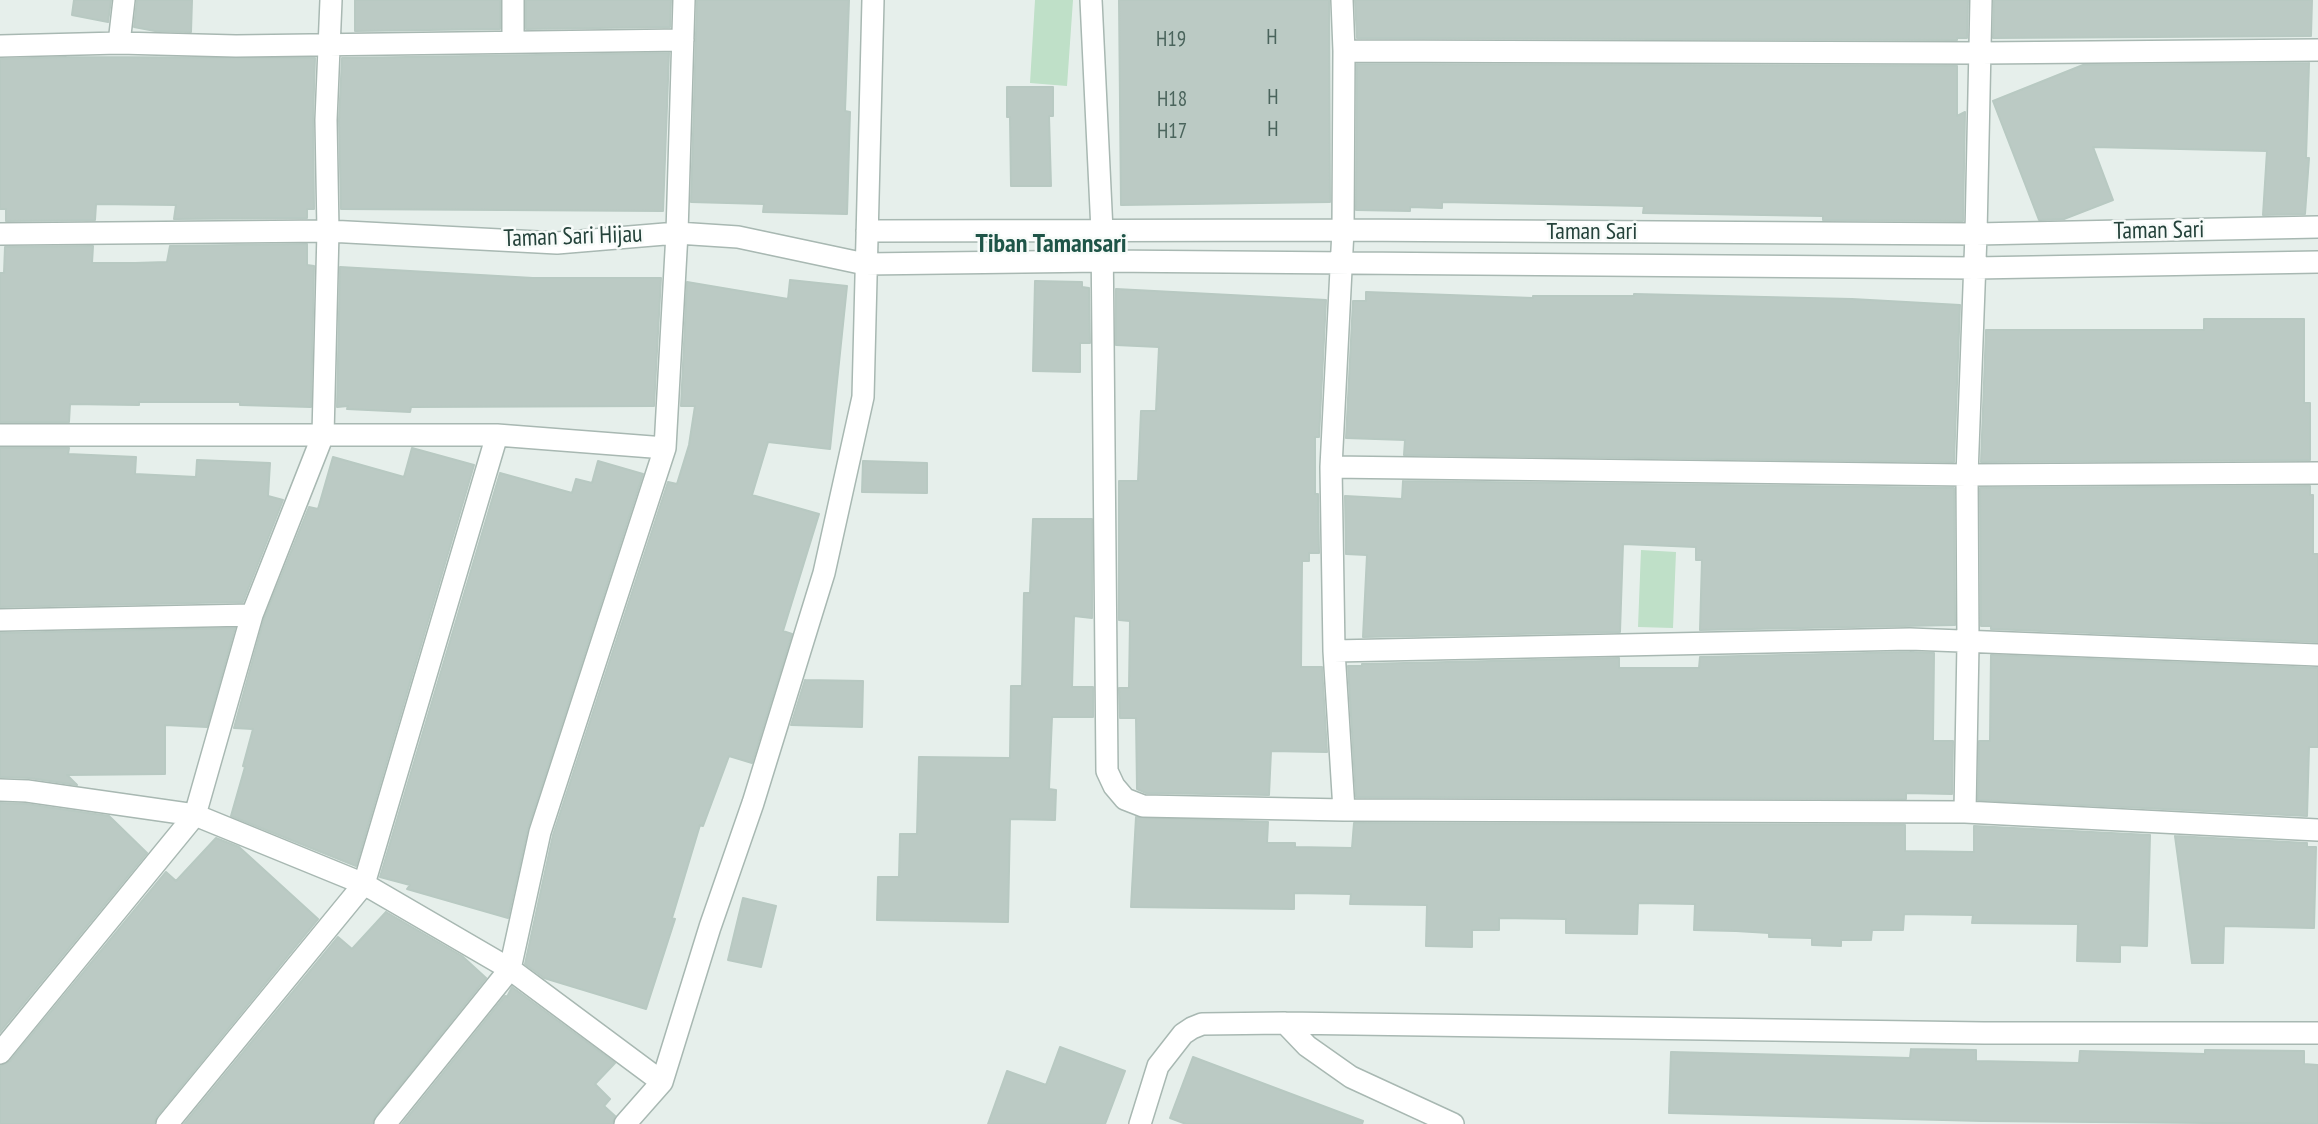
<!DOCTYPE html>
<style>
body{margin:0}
canvas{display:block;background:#e6efeb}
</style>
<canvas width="2318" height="1124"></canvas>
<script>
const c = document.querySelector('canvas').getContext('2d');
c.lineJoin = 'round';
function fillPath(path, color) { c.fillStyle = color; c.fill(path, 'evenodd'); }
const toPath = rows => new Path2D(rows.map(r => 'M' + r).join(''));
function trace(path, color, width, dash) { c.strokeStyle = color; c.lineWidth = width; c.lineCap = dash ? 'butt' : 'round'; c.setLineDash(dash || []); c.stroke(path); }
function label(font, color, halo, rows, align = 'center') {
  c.font = font + ' "PT Sans Narrow",sans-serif'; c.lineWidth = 5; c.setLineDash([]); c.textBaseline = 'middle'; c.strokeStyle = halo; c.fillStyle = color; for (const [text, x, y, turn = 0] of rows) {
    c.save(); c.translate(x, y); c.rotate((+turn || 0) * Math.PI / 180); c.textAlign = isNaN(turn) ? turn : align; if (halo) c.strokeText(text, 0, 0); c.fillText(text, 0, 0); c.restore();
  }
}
fillPath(toPath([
 [1035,0,1073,0,1067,86,1030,83],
 [1641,550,1676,552,1673,628,1638,627]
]), '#bfe0c8');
const building = toPath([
 [74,0,111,0,108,22,72,15,74,0],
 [137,0,192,0,191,32,155,31,134,27,137,0],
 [355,0,500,0,500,29,355,31,355,0],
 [526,0,671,0,670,27,526,29,526,0],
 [697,0,849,0,845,111,850,112,847,214,763,212,764,204,691,202,697,0],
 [1119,0,1329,0,1330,202,1121,205,1119,0],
 [1355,0,1968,0,1967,38,1957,38,1957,40,1357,38,1355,0],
 [1994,0,2312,0,2311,36,1993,38,1994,0],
 [669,53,663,211,341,209,339,120,342,58,669,53],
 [66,57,315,58,313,119,314,209,307,209,307,218,174,219,176,205,96,204,95,220,6,221,6,209,0,209,0,59,66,57],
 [2309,63,2306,158,2309,158,2305,214,2263,215,2267,151,2093,147,2113,200,2064,219,2039,220,1993,101,2083,65,2309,63],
 [1357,64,1957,66,1957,116,1965,112,1963,221,1823,220,1823,216,1643,213,1644,206,1442,202,1442,208,1410,207,1410,211,1356,210,1357,64],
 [1007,87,1053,87,1053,116,1049,116,1051,186,1011,186,1010,117,1007,117,1007,87],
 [307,244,307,265,314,266,311,407,240,405,240,402,139,402,139,405,70,404,69,422,0,422,0,273,4,273,5,247,93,246,92,263,135,263,167,262,170,246,307,244],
 [340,267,533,278,661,278,654,406,411,407,410,412,347,409,348,406,337,407,340,267],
 [790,280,847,286,830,449,768,442,752,495,819,514,783,631,792,634,752,763,729,756,703,826,700,825,672,918,675,919,646,1009,544,978,525,964,553,835,668,482,677,484,689,445,695,406,681,406,687,282,788,299,790,280],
 [1035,281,1082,282,1082,287,1089,288,1090,343,1080,343,1080,372,1033,371,1035,281],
 [1116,289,1326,300,1319,437,1315,437,1315,494,1318,494,1319,553,1309,553,1309,561,1302,561,1301,667,1322,667,1327,752,1271,751,1269,795,1146,793,1137,789,1136,718,1120,718,1119,688,1129,688,1130,621,1119,620,1119,481,1138,481,1141,411,1156,411,1159,347,1116,345,1116,289],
 [1366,292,1533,298,1533,296,1634,296,1634,294,1852,299,1960,305,1954,462,1404,455,1405,440,1346,438,1353,301,1366,301,1366,292],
 [2204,319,2304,319,2304,403,2310,403,2310,460,1981,462,1986,330,2204,330,2204,319],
 [0,448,69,448,68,454,136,457,135,474,196,477,197,460,270,463,268,496,283,500,243,602,0,607,0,448],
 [412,448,474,465,356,866,231,816,245,767,243,766,253,729,234,728,264,619,309,507,318,509,333,457,404,477,412,448],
 [598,461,643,474,528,828,508,918,407,889,410,885,380,877,500,473,572,493,576,479,592,483,598,461],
 [863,461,927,463,927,493,862,492,863,461],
 [1403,481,1954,488,1955,625,1700,630,1702,560,1696,560,1696,547,1623,544,1620,632,1363,637,1367,555,1346,554,1345,496,1402,499,1403,481],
 [2310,486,2310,495,2313,495,2313,554,2318,554,2318,642,1991,629,1991,626,1981,626,1980,488,2310,486],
 [1033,519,1092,519,1092,618,1074,616,1072,687,1093,687,1093,717,1052,717,1049,789,1056,790,1055,820,1010,819,1008,922,877,920,878,877,899,877,900,834,917,834,919,757,1010,758,1011,686,1022,686,1024,593,1030,593,1033,519],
 [235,628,207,727,165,725,165,774,67,775,77,785,29,778,0,777,0,633,235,628],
 [1910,652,1934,653,1933,741,1953,741,1952,794,1906,793,1906,799,1356,797,1348,666,1362,666,1362,664,1619,658,1619,668,1699,668,1700,657,1910,652],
 [1991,655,2318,668,2318,747,2309,747,2307,816,1978,800,1979,741,1990,741,1991,655],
 [805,680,863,681,862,727,791,725,805,680],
 [0,803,26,804,109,816,147,853,0,1032,0,803],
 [1136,817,1268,822,1267,843,1295,843,1295,847,1352,848,1354,823,1905,825,1905,851,1974,852,1974,826,2150,835,2147,946,2120,945,2120,962,2077,961,2078,924,1972,923,1973,915,1904,914,1903,930,1872,930,1871,940,1841,940,1841,946,1812,945,1812,938,1769,937,1769,933,1736,931,1694,930,1695,904,1638,903,1637,934,1566,933,1566,919,1499,918,1499,930,1472,930,1472,947,1426,946,1427,905,1350,904,1351,894,1294,893,1294,909,1131,907,1136,817],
 [2175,836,2307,843,2307,847,2316,847,2314,928,2224,926,2223,963,2192,963,2175,836],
 [216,838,239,847,318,919,157,1116,154,1124,0,1124,0,1066,10,1061,166,872,176,881,216,838],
 [743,898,776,906,761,967,728,960,743,898],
 [386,912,462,956,486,978,375,1116,372,1124,184,1124,338,937,352,949,386,912],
 [512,987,615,1063,595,1084,610,1099,604,1106,615,1116,612,1124,402,1124,505,996,507,997,512,987],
 [1060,1047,1125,1071,1105,1124,988,1124,1007,1071,1046,1085,1060,1047],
 [1911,1049,1976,1050,1976,1061,2079,1063,2080,1051,2205,1054,2205,1050,2304,1051,2304,1064,2318,1065,2318,1124,1982,1121,1669,1113,1671,1052,1910,1058,1911,1049],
 [1193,1057,1363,1121,1362,1124,1186,1124,1170,1118,1193,1057]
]);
fillPath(building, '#bbcac4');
trace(building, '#b8c9c2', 2);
const street = toPath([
 [1091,0,1102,231,1107,771,1114,786,1125,799,1143,806,1344,810,1965,812,2318,830],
 [1342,0,1344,51,1343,230,1331,467,1334,651,1344,810],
 [513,42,513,0],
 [119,43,124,0],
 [0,46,119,43,236,46,683,40],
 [1344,51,1981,53,2318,50],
 [867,231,1343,230,1976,234,2318,227],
 [0,234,328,231,557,243,677,233,738,237,865,264,1102,261,1975,268,2318,262],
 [0,435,497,435,665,448],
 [1331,467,1967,475,2318,473],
 [0,620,252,615],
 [1334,651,1910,639,2318,655],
 [0,790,27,791,195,815,364,884,510,969,662,1082],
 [1965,812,1968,643,1967,475,1976,234,1981,0],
 [1285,1023,1307,1046,1351,1077,1453,1124],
 [0,1053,195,815,252,615,323,435,328,231,326,120,331,0],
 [167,1124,364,884,497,435],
 [385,1124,510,969,540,832,665,448,677,233,684,0],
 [625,1124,662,1082,710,927,753,803,824,573,863,397,873,0],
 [1140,1124,1158,1066,1183,1034,1192,1028,1202,1024,1285,1023,1984,1033,2318,1033]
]);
trace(street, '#a8b8b2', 24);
trace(street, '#fff', 21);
label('21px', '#4a645c', null, [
 ["H",1272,38],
 ["H19",1171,40],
 ["H",1273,98],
 ["H18",1172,100],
 ["H",1273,130],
 ["H17",1172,132]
]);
label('24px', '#24423a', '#f7fbf9', [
 ["Taman Sari",2159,231,-1],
 ["Taman Sari",1592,232],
 ["Taman Sari Hijau",573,237,-2]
]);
label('bold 26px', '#1f5548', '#f7fbf9', [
 ["Tiban Tamansari",1051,245]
]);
</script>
